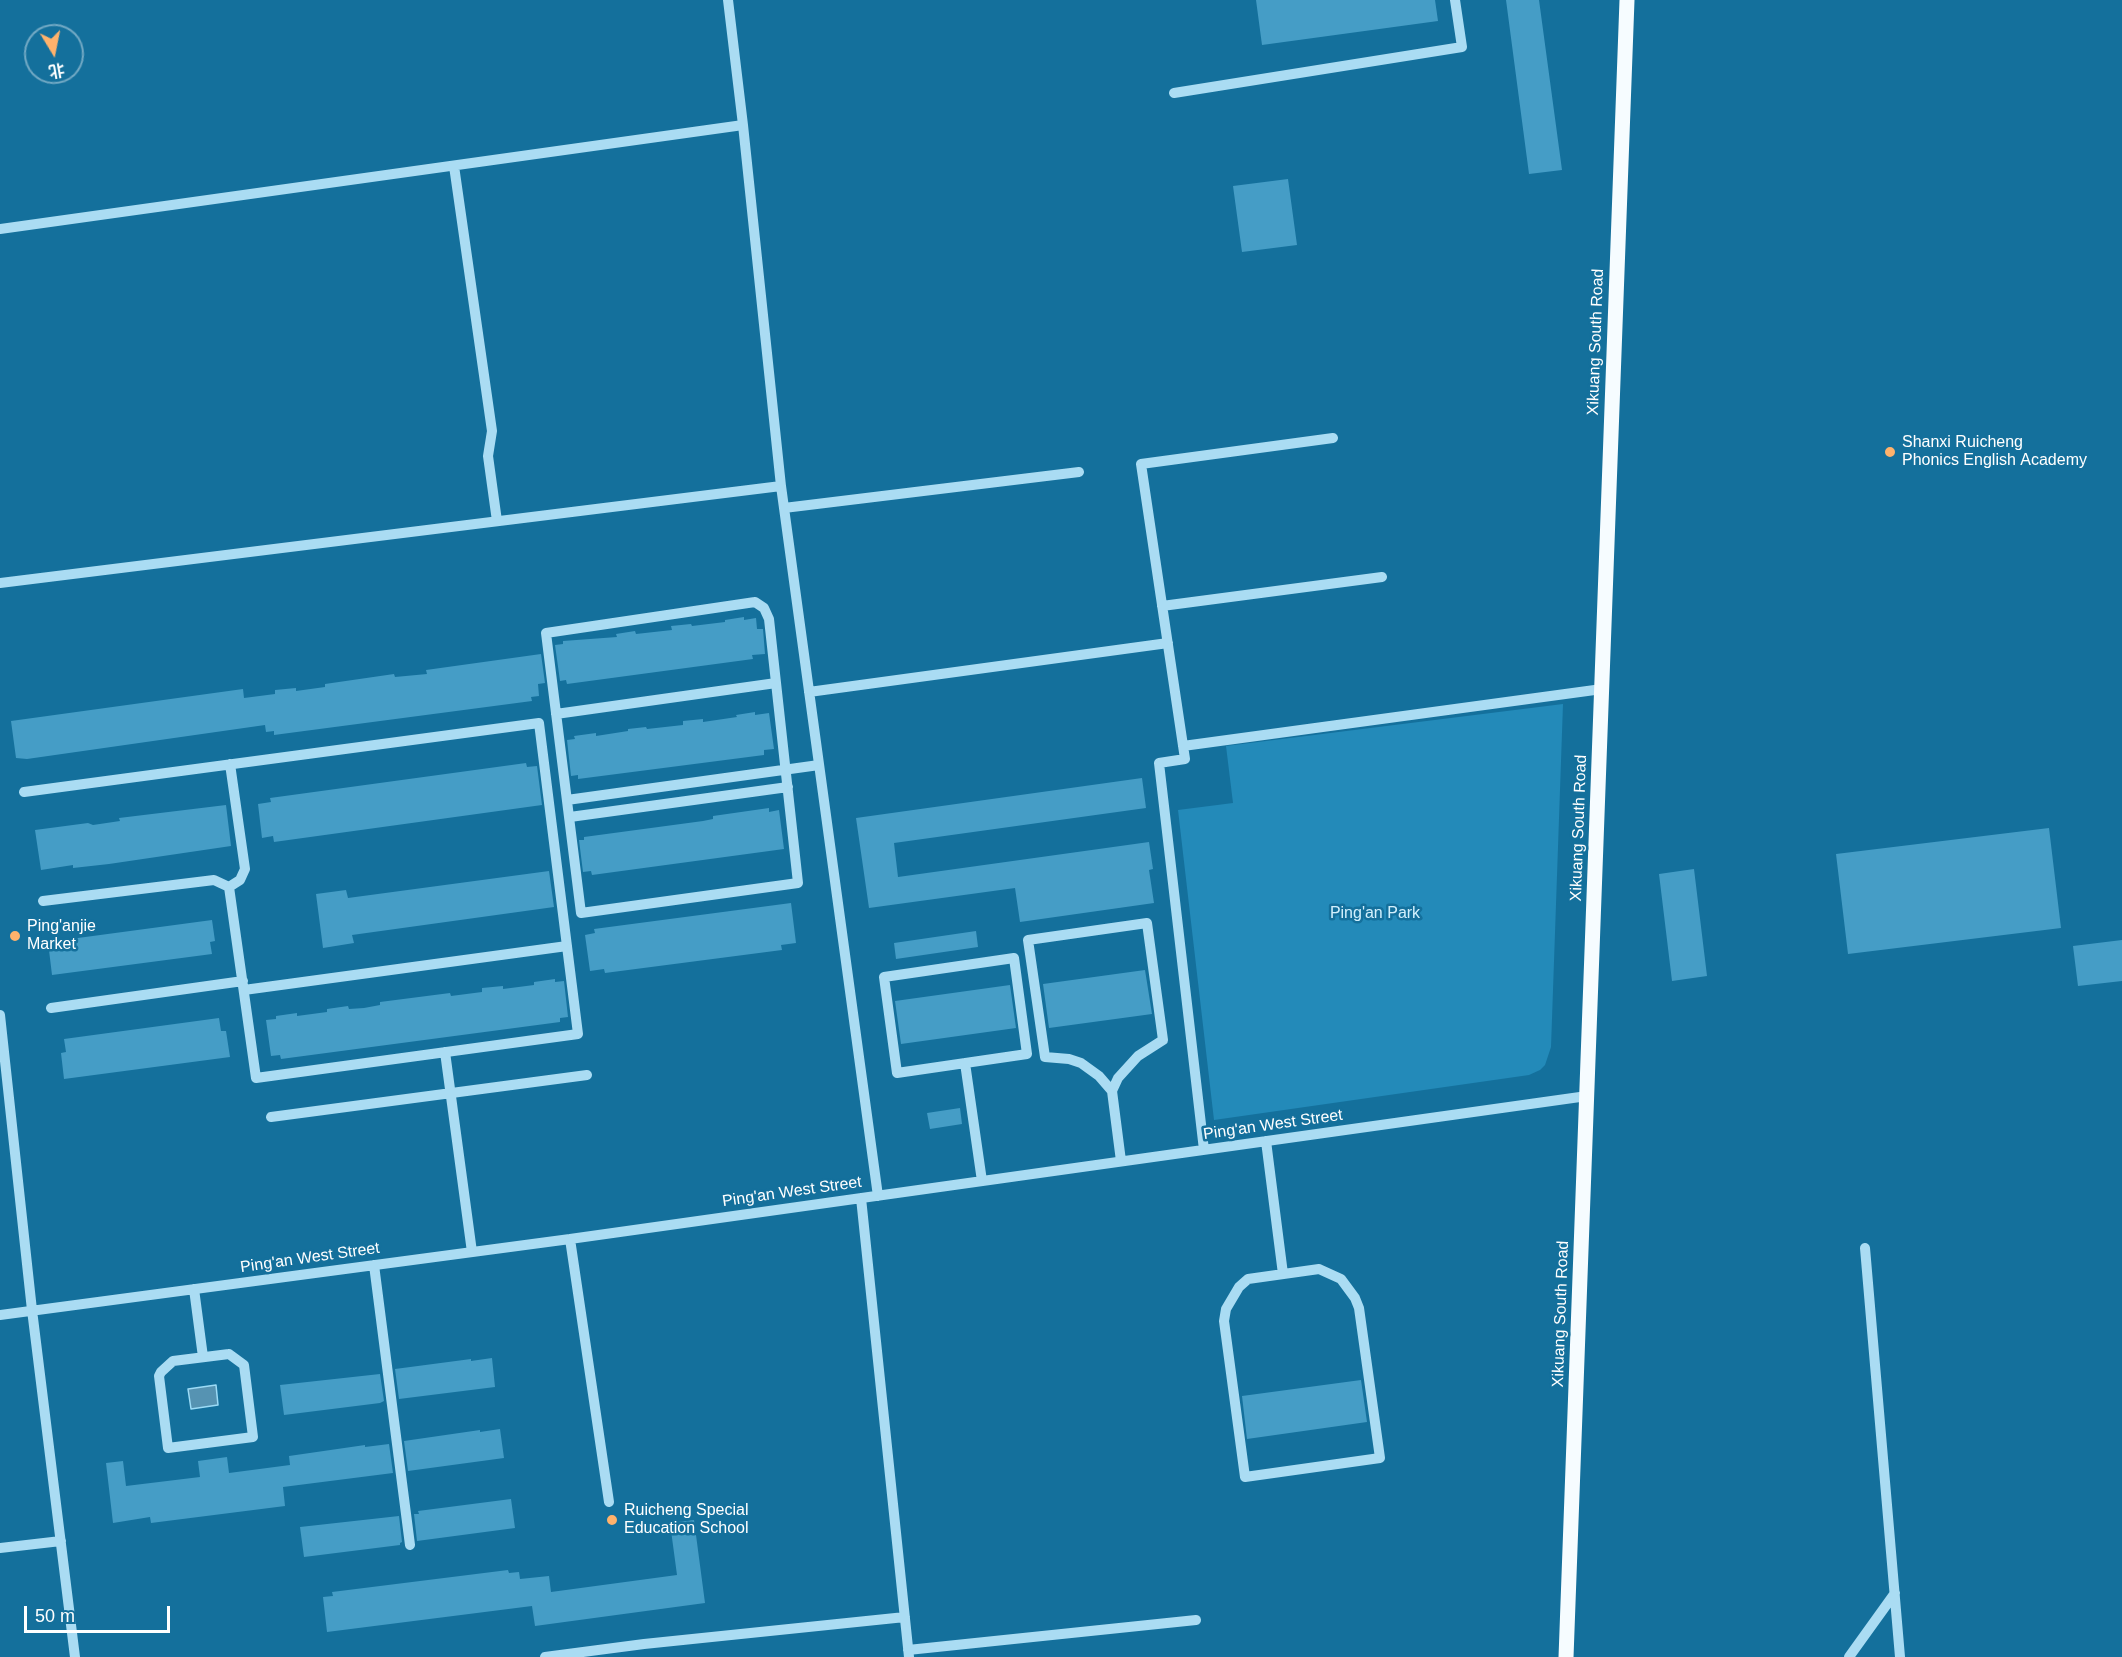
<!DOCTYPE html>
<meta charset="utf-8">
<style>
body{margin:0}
#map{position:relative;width:2122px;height:1657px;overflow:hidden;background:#14709c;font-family:Helvetica,"Noto Sans SC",sans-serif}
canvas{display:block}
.north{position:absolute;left:24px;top:24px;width:60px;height:60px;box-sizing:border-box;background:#14709c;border:2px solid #72a9c4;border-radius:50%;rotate:170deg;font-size:16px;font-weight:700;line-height:24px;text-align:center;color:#fff}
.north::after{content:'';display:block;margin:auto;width:21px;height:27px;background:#ffb26c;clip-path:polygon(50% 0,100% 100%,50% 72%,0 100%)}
.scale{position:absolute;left:24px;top:1606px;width:146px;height:27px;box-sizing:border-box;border:3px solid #fff;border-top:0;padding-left:8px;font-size:18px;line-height:21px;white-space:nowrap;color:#fff;-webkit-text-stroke:4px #14709c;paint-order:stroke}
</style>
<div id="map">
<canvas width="2122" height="1657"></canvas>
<div class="north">北</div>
<div class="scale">50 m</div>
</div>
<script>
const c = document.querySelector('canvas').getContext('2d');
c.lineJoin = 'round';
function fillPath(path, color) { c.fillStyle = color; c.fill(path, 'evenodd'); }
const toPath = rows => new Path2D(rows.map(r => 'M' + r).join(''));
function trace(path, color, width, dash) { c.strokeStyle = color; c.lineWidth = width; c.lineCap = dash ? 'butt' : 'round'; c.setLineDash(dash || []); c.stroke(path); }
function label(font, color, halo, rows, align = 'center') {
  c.font = font + ' Helvetica,sans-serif'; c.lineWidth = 5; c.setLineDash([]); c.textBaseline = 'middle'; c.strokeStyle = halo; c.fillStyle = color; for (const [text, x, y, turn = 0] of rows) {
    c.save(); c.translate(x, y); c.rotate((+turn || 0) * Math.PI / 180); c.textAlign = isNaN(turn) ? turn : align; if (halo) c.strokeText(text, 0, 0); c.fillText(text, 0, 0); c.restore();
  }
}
fillPath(toPath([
 [1563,704,1551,1047,1545,1065,1540,1070,1529,1075,1214,1120,1178,810,1233,803,1226,746]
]), '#238ab9');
const water = toPath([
 [216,1385,218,1405,191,1409,188,1389,216,1385]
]);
fillPath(water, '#5693b2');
trace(water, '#9cdbf6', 1.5);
fillPath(toPath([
 [1256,0,1435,0,1438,21,1262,45],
 [1506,0,1539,0,1562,170,1529,174],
 [1288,179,1297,245,1242,252,1233,186],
 [744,617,744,620,756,618,757,629,763,629,765,654,752,655,753,659,567,684,566,680,560,681,555,645,563,644,563,641,617,637,616,634,635,631,636,634,672,630,671,626,691,624,692,626,725,622,725,620],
 [541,654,545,683,538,684,539,696,531,697,532,701,274,735,274,731,266,732,265,725,27,759,16,758,11,721,243,689,244,698,275,694,275,690,296,688,296,691,325,687,325,684,394,674,395,677,427,674,426,670],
 [755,712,755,715,769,713,774,749,764,750,764,755,578,779,578,775,571,776,567,740,575,739,574,736,596,733,596,736,628,731,628,729,646,727,647,729,683,725,683,721,703,719,703,722,737,717,736,715],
 [526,763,527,767,537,766,542,805,274,842,273,836,262,838,258,804,271,802,270,798],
 [1142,778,1146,808,894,843,898,877,1149,842,1153,869,1149,870,1154,903,1020,922,1015,888,869,908,856,818],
 [226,805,231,846,109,864,73,868,73,865,41,870,35,830,88,823,93,825,120,821,119,818],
 [769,808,769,812,779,810,784,849,592,875,591,871,583,872,579,840,584,840,584,837,703,821,713,819,713,816],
 [2049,828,2061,928,1848,954,1836,854],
 [1694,869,1707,976,1672,981,1659,874],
 [549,871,554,907,352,935,354,943,323,948,316,894,346,890,348,898],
 [791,903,796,943,781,945,782,950,605,973,604,969,590,971,585,935,595,933,594,929],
 [212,920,215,941,210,942,212,954,52,975,48,942],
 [976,931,978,947,896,959,894,943],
 [2122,940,2122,981,2078,986,2073,946],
 [1145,970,1152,1014,1049,1028,1043,984],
 [555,979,555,982,564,981,568,1017,560,1018,560,1022,281,1059,280,1055,271,1056,266,1020,276,1019,276,1016,297,1013,297,1016,327,1012,327,1009,348,1006,349,1009,364,1008,380,1005,380,1002,450,993,451,996,482,992,482,988,503,986,503,989,534,985,534,982],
 [1010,985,1016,1028,901,1044,895,1001],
 [219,1018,221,1031,226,1031,230,1057,64,1079,61,1053,66,1052,64,1039],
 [960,1108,962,1124,930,1129,927,1113],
 [492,1358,495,1387,399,1399,395,1369,471,1359,471,1361],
 [380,1374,384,1401,380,1403,284,1415,280,1385],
 [1361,1380,1367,1422,1247,1439,1242,1396],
 [500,1429,504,1458,408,1471,404,1441,480,1430,480,1432],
 [389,1444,393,1473,283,1487,285,1506,151,1523,150,1517,113,1523,106,1463,123,1461,126,1486,200,1477,198,1461,227,1457,229,1473,290,1465,289,1456,365,1445,365,1447],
 [511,1499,515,1528,417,1541,414,1514,419,1514,418,1511],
 [399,1516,402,1542,400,1543,400,1545,304,1557,300,1527],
 [694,1520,705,1603,535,1626,532,1606,327,1632,323,1597,333,1596,332,1592,508,1570,509,1573,519,1572,520,1579,549,1576,551,1592,677,1575,670,1523]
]), '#459dc6');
trace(toPath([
 [728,0,743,125,781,486,878,1196],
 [1174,93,1462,47,1455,0],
 [454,166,492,431,488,456,497,521],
 [0,229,743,125],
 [784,508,1079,472],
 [0,583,781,486],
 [755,602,764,608,769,619,798,883,581,913,546,633,755,602],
 [1162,606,1382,577],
 [809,692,1168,643],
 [556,714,776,683],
 [1183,746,1602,689],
 [24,792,539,723,578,1034,256,1078,229,887,240,880,245,869,230,764],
 [567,800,819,765],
 [570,817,788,787],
 [43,901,214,880,229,887],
 [1014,958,1027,1054,897,1073,884,977,1014,958],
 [244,990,567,946],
 [51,1008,243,981],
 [0,1015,32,1310,75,1657],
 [445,1052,472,1252],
 [965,1063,982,1181],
 [1112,1091,1099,1076,1081,1063,1069,1059,1045,1057,1028,940,1147,923,1163,1040,1138,1056,1118,1078,1112,1091,1121,1161],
 [271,1117,587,1075],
 [1266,1141,1283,1274],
 [1204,1150,1159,763,1185,759,1141,464,1333,438],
 [861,1198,909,1657],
 [570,1239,609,1502],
 [1865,1248,1900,1657],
 [374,1265,410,1545],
 [1319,1269,1341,1279,1355,1298,1359,1308,1380,1458,1245,1477,1224,1321,1226,1309,1239,1287,1248,1279,1319,1269],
 [194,1289,203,1357],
 [0,1315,570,1239,1587,1096],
 [229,1354,244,1365,253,1437,168,1448,159,1376,161,1372,173,1361,229,1354],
 [0,1548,61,1541],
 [908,1650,1196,1620],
 [545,1657,644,1644,905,1617],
 [1849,1657,1895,1593]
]), '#aadcf3', 10);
trace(toPath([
 [1566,1657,1627,0]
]), '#f6fcff', 15);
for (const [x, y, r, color] of [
 [1890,452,6,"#ffb26c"],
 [15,936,6,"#ffb26c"],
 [612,1520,6,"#ffb26c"]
]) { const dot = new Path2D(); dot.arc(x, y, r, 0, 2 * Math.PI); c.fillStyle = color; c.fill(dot); trace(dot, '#14709c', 2); }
label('16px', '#fff', '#14709c', [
 ["Xikuang South Road",1596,342,-88],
 ["Xikuang South Road",1579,828,-88],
 ["Ping'an West Street",1273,1125,-8],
 ["Ping'an West Street",792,1192,-8],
 ["Ping'an West Street",310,1258,-8],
 ["Xikuang South Road",1561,1314,-88]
]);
label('16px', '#fff', '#14709c', [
 ["Shanxi Ruicheng",1902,443],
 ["Phonics English Academy",1902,461],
 ["Ping'anjie",27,927],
 ["Market",27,945],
 ["Ruicheng Special",624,1511],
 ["Education School",624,1529]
], 'left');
label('16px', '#d2f0fd', '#14709c', [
 ["Ping'an Park",1375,914]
]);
</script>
